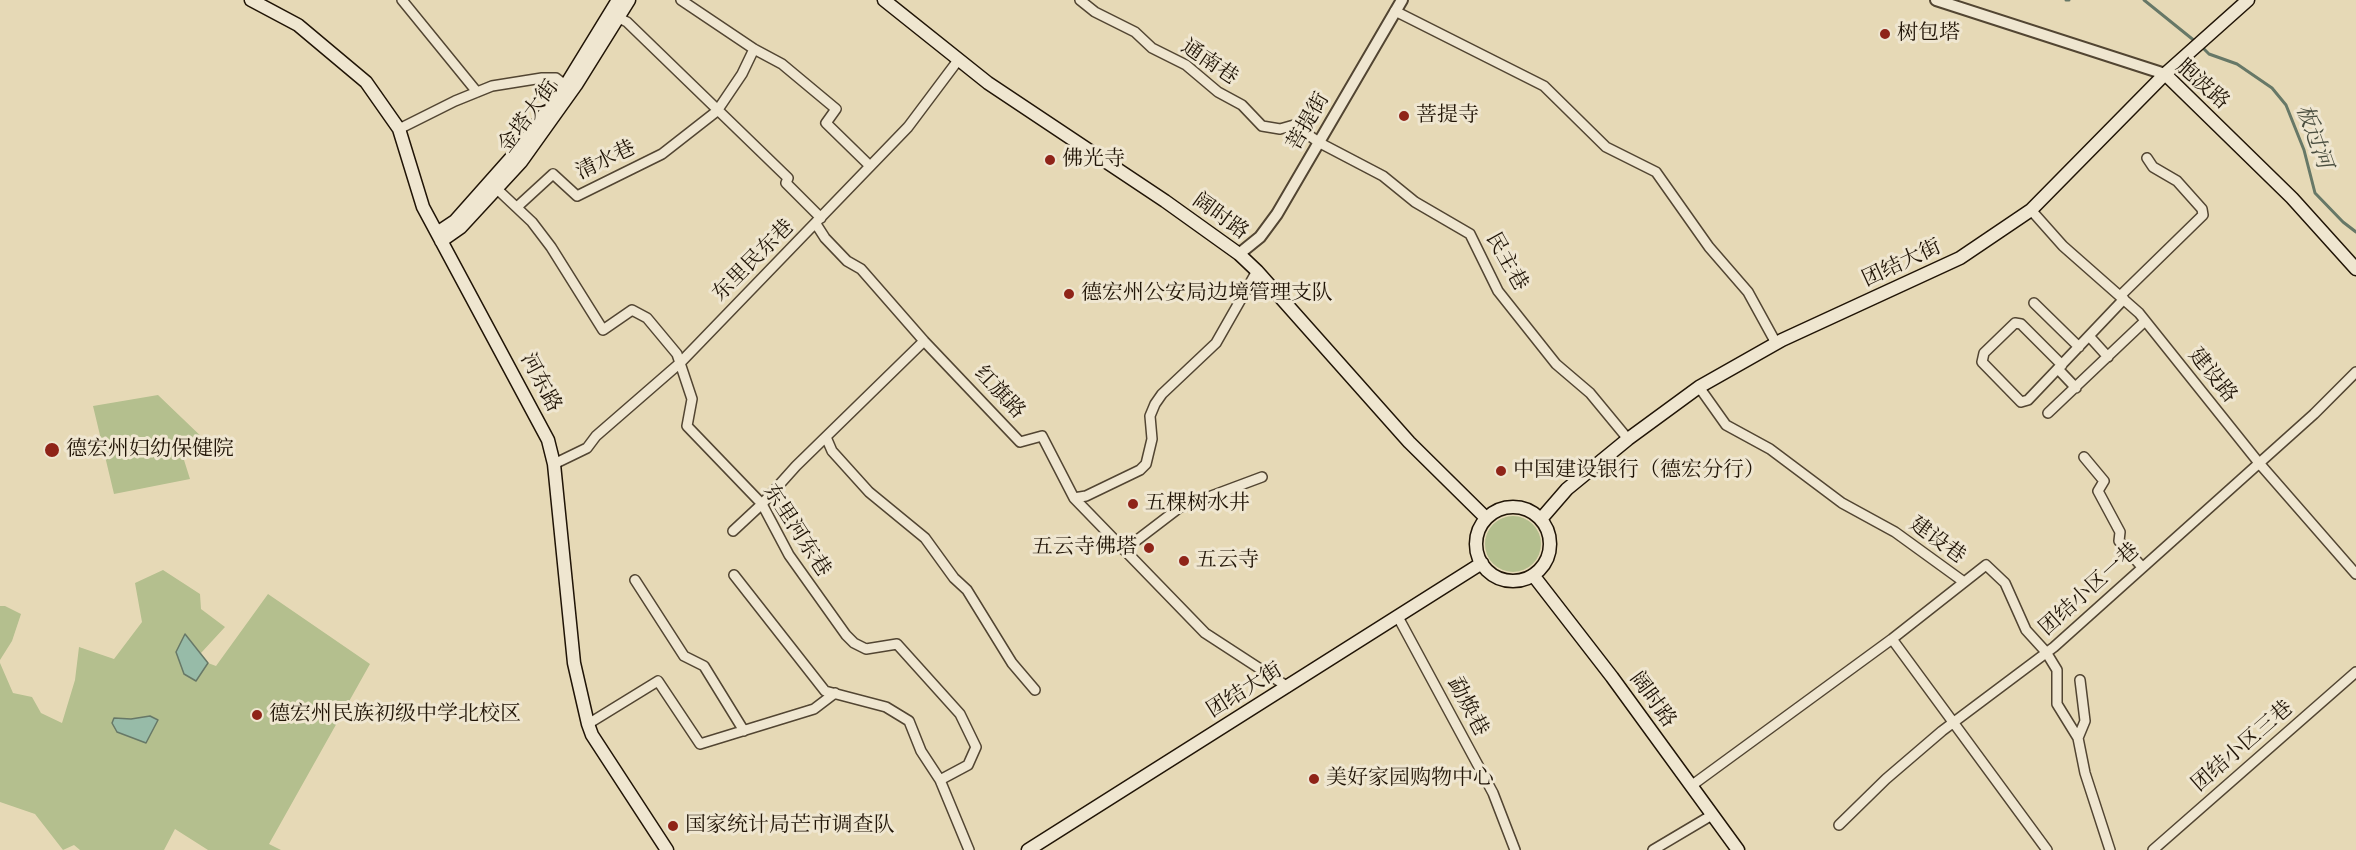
<!DOCTYPE html>
<meta charset="utf-8">
<style>
body{margin:0}
canvas{display:block;background:#e6d9b6}
</style>
<canvas width="2356" height="850"></canvas>
<script>
const c = document.querySelector('canvas').getContext('2d');
c.lineJoin = 'round';
function fillPath(path, color) { c.fillStyle = color; c.fill(path, 'evenodd'); }
const toPath = rows => new Path2D(rows.map(r => 'M' + r).join(''));
function trace(path, color, width, dash) { c.strokeStyle = color; c.lineWidth = width; c.lineCap = dash ? 'butt' : 'round'; c.setLineDash(dash || []); c.stroke(path); }
function label(font, color, halo, rows, align = 'center') {
  c.font = font + ' "Libre Bodoni","Noto Serif SC",serif'; c.lineWidth = 6; c.setLineDash([]); c.textBaseline = 'middle'; c.strokeStyle = halo; c.fillStyle = color; for (const [text, x, y, turn = 0] of rows) {
    c.save(); c.translate(x, y); c.rotate((+turn || 0) * Math.PI / 180); c.textAlign = isNaN(turn) ? turn : align; if (halo) c.strokeText(text, 0, 0); c.fillText(text, 0, 0); c.restore();
  }
}
fillPath(toPath([
 [158,395,207,442,184,460,190,479,114,494,93,406],
 '1485 544a28 28 0 1 1 56 0a28 28 0 1 1-56 0Z',
 [163,570,200,594,201,609,225,627,201,653,185,634,196,681,208,663,216,666,268,594,370,664,269,844,281,850,208,850,175,829,164,850,80,850,74,845,63,850,35,814,0,802,0,663,13,693,32,697,41,713,62,723,75,680,79,647,114,659,142,622,135,583],
 [0,606,5,606,21,614,12,641,0,660]
]), '#b4bf8e');
const water = toPath([
 [185,634,208,663,196,681,184,674,176,652,185,634],
 [150,716,158,720,146,743,117,732,112,723,114,718,131,719,150,716]
]);
fillPath(water, '#97bba8');
trace(water, '#677867', 1.5);
trace(toPath([
 [2066,0,2069,0],
 [2144,0,2196,42],
 [2201,46,2209,54,2237,64,2272,88,2286,105,2304,150,2315,193,2343,222,2356,232]
]), '#677867', 3);
const minor = toPath([
 [402,0,477,92],
 [681,0,754,49,782,64,836,109,826,123,869,165],
 [1080,0,1095,12,1135,32,1152,48,1186,65,1218,92,1242,105,1262,126,1280,129,1294,125,1320,143,1383,176,1415,202,1470,234,1498,291,1556,364,1590,393,1628,439],
 [1395,11,1544,86,1606,147,1656,172,1709,247,1748,292,1776,343],
 [619,18,627,22,788,178,786,183,821,218],
 [399,129,455,101,492,86,542,78,556,78,565,85],
 [497,189,532,222,551,247,603,330,632,310,647,318,677,354,692,399,687,426,762,504,789,555,846,635,854,643,866,649,897,644,960,714,976,747,968,765,940,780],
 [517,207,553,174,577,196,662,154,717,111,742,74,754,49],
 [2031,210,2063,246,2139,313,2259,463,2356,574],
 [816,224,825,238,847,261,861,269,924,341,1020,442,1042,436,1074,498,1205,633,1288,687],
 [2120,296,2203,215,2202,209,2177,181,2153,167,2147,158],
 [2034,303,2079,347],
 [2089,336,2108,357],
 [2062,365,2021,324,2015,323,1984,353,1982,362,2021,402,2028,400,2124,299],
 [2058,369,2076,388],
 [1699,387,1726,425,1770,449,1842,503,1895,532,1964,582],
 [2048,413,2145,321],
 [826,437,832,451,869,492,925,538,954,578,967,590,1012,663,1035,690],
 [2084,457,2104,481,2098,491,2120,532,2119,541,2142,567],
 [554,464,587,448,596,436,680,363,908,127,959,59],
 [1074,498,1086,496,1140,470,1146,464,1152,439,1150,416,1155,404,1162,394,1216,343,1257,271],
 [733,531,762,504,796,466,924,341],
 [1124,550,1179,508,1262,477],
 [734,575,825,691,886,707,909,721,921,751,940,780,969,850],
 [635,580,684,656,704,666,744,731],
 [1398,617,1493,793,1515,850],
 [1892,639,2047,850],
 [588,724,658,681,700,744,814,709,835,693],
 [2078,738,2085,721,2080,680],
 [1691,786,1892,639,1986,565,2005,583,2026,630,2046,652,2057,670,2057,704,2078,738,2085,773,2110,850],
 [1839,825,1886,779,1942,731,2054,647,2314,414,2356,372],
 [1653,850,1712,815],
 [2153,850,2356,672]
]);
const tertiary = toPath([
 [1936,0,2165,74],
 [1239,254,1260,237,1277,214,1402,0]
]);
const secondary = toPath([
 [251,0,298,25,366,82,399,129,423,207,548,440,554,464,574,663,588,724,592,735,667,850],
 [884,0,988,83,1165,201,1239,254,1257,271,1409,442,1486,518],
 [2165,74,2292,198,2356,269],
 [437,233,455,221,518,150,569,80,618,0],
 [441,241,461,227,521,162,576,85,629,0],
 '1476 544a37 37 0 1 1 74 0a37 37 0 1 1-74 0Z',
 [1541,519,1567,489,1628,439,1699,387,1782,340,1960,258,2031,210,2165,74,2248,0],
 [1533,575,1612,677,1738,850],
 [1028,850,1482,563]
]);
trace(minor, '#524532', 12);
trace(tertiary, '#524532', 14);
trace(secondary, '#201406', 15);
trace(minor, '#efe6d0', 9);
trace(tertiary, '#efe6d0', 10);
trace(secondary, '#efe6d0', 12);
for (const [x, y, r, color] of [
 [1885,34,6,"#8f2418"],
 [1404,116,6,"#8f2418"],
 [1050,160,6,"#8f2418"],
 [1069,294,6,"#8f2418"],
 [52,450,8,"#8f2418"],
 [1501,471,6,"#8f2418"],
 [1133,504,6,"#8f2418"],
 [1149,548,6,"#8f2418"],
 [1184,561,6,"#8f2418"],
 [257,715,6,"#8f2418"],
 [1314,779,6,"#8f2418"],
 [673,826,6,"#8f2418"]
]) { const dot = new Path2D(); dot.arc(x, y, r, 0, 2 * Math.PI); c.fillStyle = color; c.fill(dot); trace(dot, '#efe6d0', 2); }
label('21px', '#201406', '#efe6d0', [
 ["树包塔",1897,34],
 ["菩提寺",1416,116],
 ["佛光寺",1062,160],
 ["德宏州公安局边境管理支队",1081,294],
 ["德宏州妇幼保健院",66,450],
 ["中国建设银行（德宏分行）",1513,471],
 ["五棵树水井",1145,504],
 ["五云寺佛塔",1137,548,"right"],
 ["五云寺",1196,561],
 ["德宏州民族初级中学北校区",269,715],
 ["美好家园购物中心",1326,779],
 ["国家统计局芒市调查队",685,826]
], 'left');
label('21px', '#201406', '#efe6d0', [
 ["通南巷",1209,63,34],
 ["胞波路",2202,85,42],
 ["金塔大街",529,117,-53],
 ["菩提街",1309,122,-60],
 ["清水巷",606,161,-26],
 ["阔时路",1220,217,36],
 ["东里民东巷",754,261,-45],
 ["民主巷",1506,262,61],
 ["团结大街",1902,264,-25],
 ["建设路",2212,376,51],
 ["河东路",540,383,62],
 ["红旗路",999,393,47],
 ["东里河东巷",796,531,57],
 ["建设巷",1937,541,36],
 ["团结小区一巷",2090,590,-42],
 ["团结大街",1245,691,-32],
 ["阔时路",1652,700,54],
 ["勐焕巷",1467,707,62],
 ["团结小区三巷",2243,747,-41]
]);
label('italic 22px', '#4a4e3f', '#efe6d0', [
 ["板过河",2313,137,70]
]);
</script>
